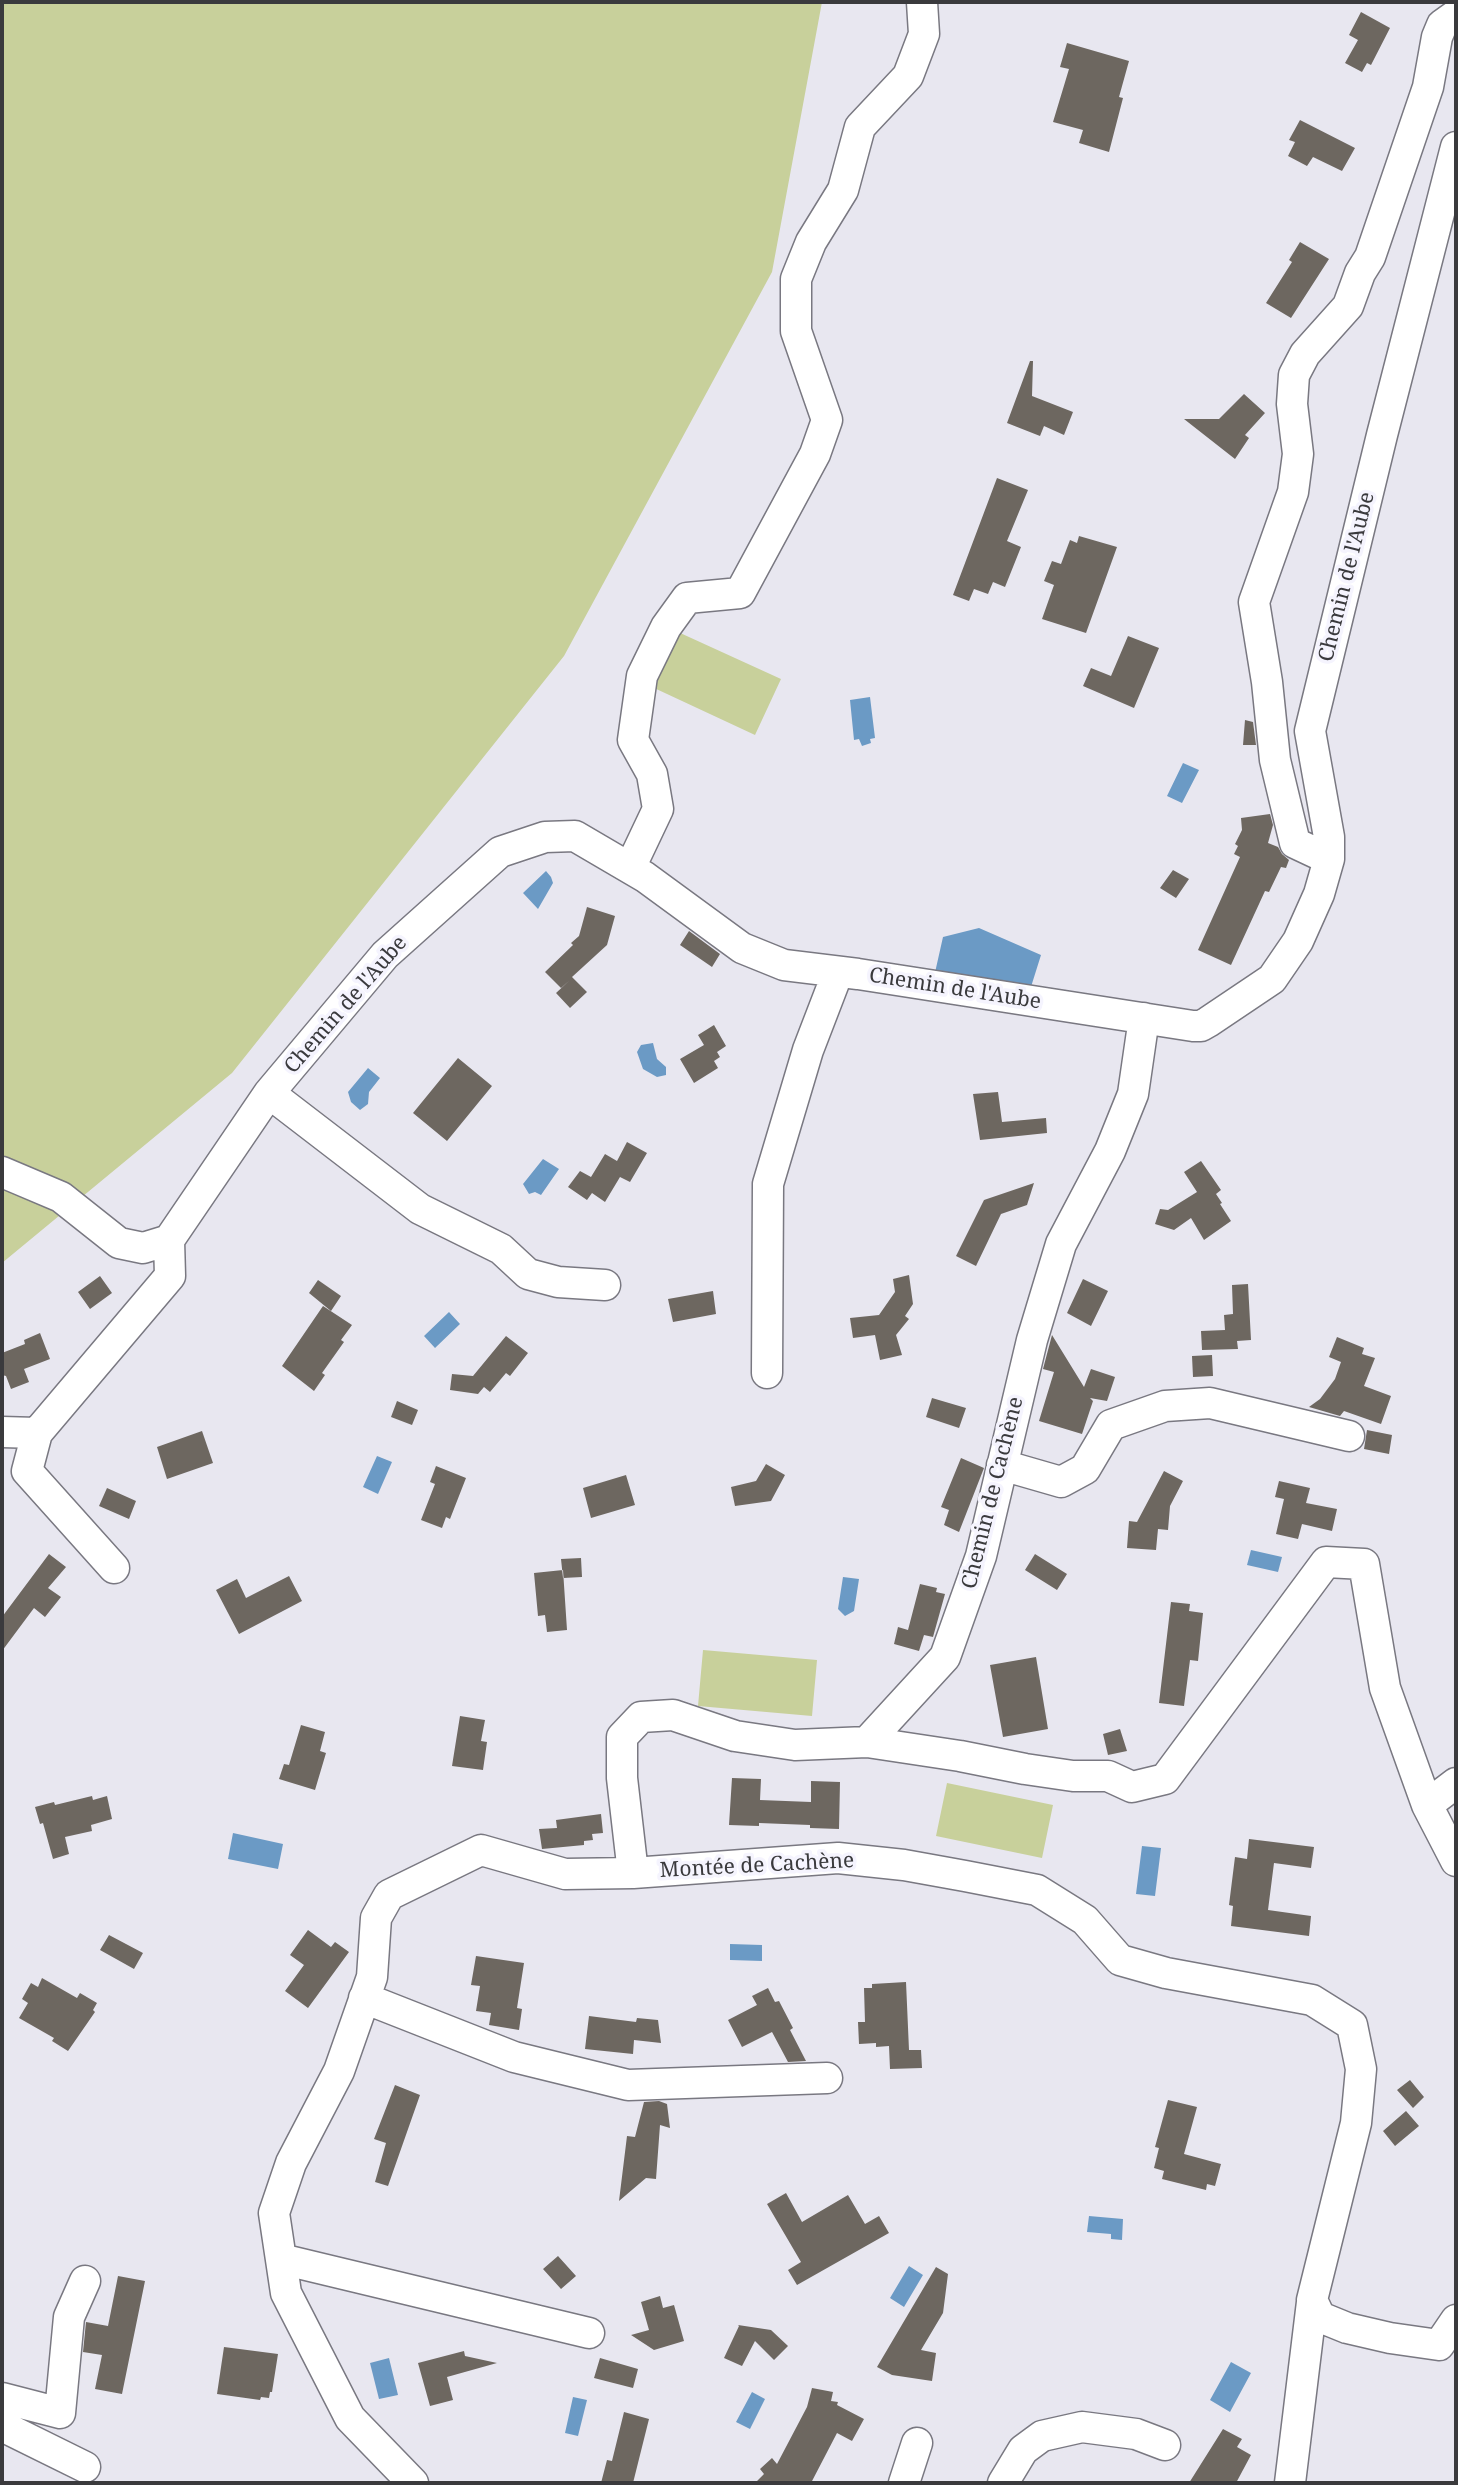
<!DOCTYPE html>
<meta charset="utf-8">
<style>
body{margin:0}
#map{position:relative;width:1458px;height:2485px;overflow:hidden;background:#e8e7f0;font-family:"Noto Serif",serif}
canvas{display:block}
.frame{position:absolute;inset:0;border:4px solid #3a3a3d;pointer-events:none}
</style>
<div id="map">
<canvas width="1458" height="2485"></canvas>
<div class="frame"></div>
</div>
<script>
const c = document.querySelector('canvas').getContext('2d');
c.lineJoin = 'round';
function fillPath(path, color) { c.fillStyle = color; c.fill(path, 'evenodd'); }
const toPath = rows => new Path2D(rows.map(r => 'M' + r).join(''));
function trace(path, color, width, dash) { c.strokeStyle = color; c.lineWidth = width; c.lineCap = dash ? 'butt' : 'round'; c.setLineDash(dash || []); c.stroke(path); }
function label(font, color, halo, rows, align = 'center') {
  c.font = font + ' "Noto Serif",serif'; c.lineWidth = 7; c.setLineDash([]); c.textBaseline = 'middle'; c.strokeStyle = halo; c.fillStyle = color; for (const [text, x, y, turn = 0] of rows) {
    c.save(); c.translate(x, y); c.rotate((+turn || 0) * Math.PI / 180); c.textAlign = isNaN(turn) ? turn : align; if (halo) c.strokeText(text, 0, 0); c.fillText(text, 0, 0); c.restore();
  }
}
fillPath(toPath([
 [2,2,822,2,772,272,564,656,232,1073,2,1263],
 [678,632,781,679,755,735,652,687],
 [703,1650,817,1660,812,1716,698,1706],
 [947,1783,1053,1805,1042,1858,936,1836]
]), '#c8d09b');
fillPath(toPath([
 [870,697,875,738,870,739,871,743,862,746,859,739,854,740,850,700],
 [1183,763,1199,770,1182,803,1167,796],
 [546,871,551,877,553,883,538,909,523,893],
 [979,928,1041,955,1030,990,934,977,943,937],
 [653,1043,657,1059,666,1067,666,1075,657,1077,643,1069,637,1052,641,1045],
 [368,1068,380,1078,369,1092,368,1104,360,1110,351,1102,348,1092],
 [543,1159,559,1169,541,1195,535,1192,529,1194,523,1184],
 [449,1312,460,1324,435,1348,424,1336],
 [377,1456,392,1462,378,1494,363,1487],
 [1251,1550,1282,1557,1278,1572,1247,1565],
 [843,1577,859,1579,854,1611,845,1616,838,1609],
 [233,1833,283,1844,278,1869,228,1859],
 [1142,1846,1161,1848,1155,1896,1136,1894],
 [730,1944,762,1945,762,1961,730,1960],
 [1089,2216,1123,2219,1122,2240,1111,2239,1111,2234,1087,2232],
 [909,2266,923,2275,904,2307,890,2298],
 [389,2358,398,2395,379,2399,370,2363],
 [1231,2362,1251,2373,1230,2412,1210,2400],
 [752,2392,765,2399,750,2429,736,2422],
 [573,2397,587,2400,578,2436,565,2433]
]), '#6b9ac5');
fillPath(toPath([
 [1361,12,1390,28,1371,65,1367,63,1362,72,1345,63,1358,40,1349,35],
 [1067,43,1129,61,1119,97,1123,98,1109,152,1079,143,1083,130,1053,122,1069,69,1060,67],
 [1300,120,1355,148,1342,171,1313,157,1307,166,1288,156,1295,142,1289,140],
 [1300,242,1329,259,1291,318,1266,303,1292,262,1289,260],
 [1030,361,1033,361,1032,396,1073,412,1064,435,1044,426,1040,436,1007,423],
 [1244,394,1265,413,1245,435,1249,438,1235,459,1184,419,1219,419],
 [997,478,1028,490,1007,541,1021,547,1005,587,993,582,988,594,974,589,969,601,953,595],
 [1079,536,1117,547,1086,633,1042,619,1054,585,1044,581,1052,561,1061,564,1070,540,1077,543],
 [1128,636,1159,648,1134,708,1083,686,1091,668,1111,676],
 [1245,720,1253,722,1256,745,1243,745],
 [1270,814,1273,825,1268,843,1278,847,1282,854,1289,860,1286,868,1281,867,1269,892,1265,891,1231,965,1198,950,1240,857,1234,854,1238,846,1235,844,1242,830,1241,818],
 [1173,870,1189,879,1176,898,1160,888],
 [587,907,615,916,607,945,572,977,587,992,570,1008,556,993,570,980,561,988,545,972,573,945,571,943,579,936],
 [689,931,720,954,712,967,680,945],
 [714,1025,726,1046,717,1052,720,1057,714,1061,718,1068,694,1083,680,1059,704,1045,698,1035],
 [458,1058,492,1086,447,1141,413,1113],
 [998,1092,1002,1122,1046,1118,1047,1133,980,1140,973,1094],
 [627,1142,647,1153,630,1182,620,1177,605,1202,592,1193,587,1200,568,1187,580,1171,591,1177,605,1154,617,1161],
 [1201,1161,1221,1190,1216,1194,1222,1203,1220,1204,1231,1221,1204,1240,1191,1218,1174,1230,1155,1224,1160,1209,1168,1210,1197,1192,1184,1172],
 [1034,1183,1027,1205,1001,1214,976,1266,956,1256,984,1200],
 [909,1275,913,1304,905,1316,909,1319,896,1335,902,1355,880,1360,875,1335,853,1338,850,1318,879,1315,895,1292,893,1279],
 [100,1276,112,1293,90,1309,78,1292],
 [1083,1279,1108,1291,1091,1326,1067,1313],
 [318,1280,341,1296,331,1311,309,1293],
 [1248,1284,1251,1340,1237,1341,1238,1349,1202,1350,1201,1331,1225,1330,1224,1315,1233,1314,1232,1285],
 [713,1291,716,1314,673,1322,668,1299],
 [323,1306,352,1325,341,1340,344,1342,322,1373,325,1375,314,1391,282,1366],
 [40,1333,50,1359,24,1369,29,1382,11,1389,6,1376,2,1375,2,1353,25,1344,24,1340],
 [1052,1335,1084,1387,1091,1369,1115,1377,1107,1401,1090,1398,1093,1401,1082,1434,1039,1421,1054,1372,1043,1369],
 [506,1336,528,1353,510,1376,506,1373,490,1392,484,1387,478,1394,450,1390,452,1374,473,1376],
 [1337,1337,1364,1348,1362,1354,1375,1358,1364,1386,1391,1396,1381,1424,1344,1411,1340,1416,1309,1407,1320,1399,1335,1379,1341,1362,1329,1357],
 [1212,1355,1213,1376,1193,1377,1192,1356],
 [932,1398,966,1408,959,1428,926,1417],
 [397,1401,418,1410,412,1425,391,1417],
 [1367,1430,1392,1435,1389,1454,1364,1449],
 [202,1431,213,1463,167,1479,157,1447],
 [961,1458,984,1468,959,1532,944,1525,949,1510,941,1507],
 [766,1464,785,1475,771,1501,735,1506,731,1487,756,1481],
 [436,1466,466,1478,450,1519,446,1517,442,1528,421,1520,435,1484,430,1482],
 [1164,1471,1183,1481,1170,1506,1168,1530,1158,1529,1156,1550,1127,1548,1129,1521,1137,1522],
 [626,1475,635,1505,591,1518,583,1488],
 [1279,1481,1310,1488,1306,1503,1337,1509,1332,1531,1302,1524,1298,1539,1276,1534,1284,1499,1275,1497],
 [107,1488,136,1501,129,1519,99,1506],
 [49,1554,66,1567,48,1588,61,1597,45,1617,34,1608,2,1651,2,1617],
 [1035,1554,1067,1574,1057,1590,1025,1570],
 [581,1558,582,1577,563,1578,561,1559],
 [563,1570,567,1630,547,1632,545,1615,538,1616,534,1573],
 [289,1576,302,1601,239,1634,216,1590,237,1579,246,1598],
 [920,1584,937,1588,936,1592,945,1594,933,1637,924,1635,919,1651,894,1644,898,1627,908,1630],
 [1171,1602,1190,1604,1189,1611,1203,1613,1198,1661,1190,1660,1184,1706,1159,1703],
 [1036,1657,1048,1729,1003,1737,990,1665],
 [460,1716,485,1720,481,1741,487,1742,483,1770,452,1766],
 [301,1725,325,1732,320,1751,326,1753,315,1790,279,1779,284,1764,289,1765],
 [1120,1729,1127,1751,1108,1755,1103,1734],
 [732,1778,761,1779,760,1800,811,1802,811,1781,840,1782,839,1829,810,1828,810,1825,759,1823,759,1826,729,1825],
 [92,1796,93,1800,107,1796,112,1819,91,1825,92,1831,65,1837,69,1854,53,1859,43,1823,40,1824,35,1807,54,1802,55,1805],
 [601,1814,603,1833,592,1834,593,1840,584,1841,584,1845,542,1849,539,1829,557,1828,556,1820],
 [1249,1839,1314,1847,1311,1868,1274,1863,1268,1910,1311,1916,1309,1936,1231,1926,1233,1906,1229,1905,1235,1857,1247,1859],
 [308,1930,331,1947,335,1942,349,1952,308,2008,285,1991,304,1965,290,1955],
 [109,1935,143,1953,134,1969,100,1950],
 [476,1956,524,1963,517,2008,522,2009,519,2030,489,2025,491,2013,476,2011,480,1986,471,1985],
 [42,1978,77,1998,80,1993,97,2003,93,2010,95,2012,68,2051,52,2041,54,2038,19,2018,28,2003,22,1999,31,1983,38,1987],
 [906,1982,909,2050,921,2050,922,2068,890,2069,889,2046,876,2047,876,2043,859,2044,858,2022,865,2022,864,1988,872,1988,872,1984],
 [768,1988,775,2002,779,2001,793,2028,790,2030,806,2061,788,2062,772,2032,742,2047,728,2020,757,2005,752,1996],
 [589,2016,636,2022,637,2018,658,2020,661,2043,634,2040,633,2054,585,2049],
 [1410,2080,1424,2097,1413,2108,1397,2090],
 [395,2085,420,2095,388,2186,375,2182,386,2143,374,2139],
 [1168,2100,1197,2107,1184,2154,1221,2164,1215,2186,1207,2184,1206,2190,1162,2179,1164,2171,1154,2168,1159,2148,1155,2147],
 [659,2101,667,2104,670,2128,660,2125,656,2179,646,2178,619,2201,627,2136,635,2137,644,2102],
 [1406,2111,1419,2126,1395,2146,1383,2131],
 [786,2193,802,2222,848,2195,865,2224,879,2216,889,2233,797,2285,788,2270,801,2262,767,2204],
 [558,2256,576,2276,561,2289,543,2269],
 [936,2267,948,2274,943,2313,921,2350,936,2353,932,2381,892,2375,877,2367],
 [118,2276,145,2281,122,2394,95,2389,102,2355,83,2352,86,2322,108,2326],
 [660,2296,663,2308,674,2305,684,2341,654,2350,631,2335,649,2330,641,2302],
 [738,2325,771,2330,788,2346,774,2360,755,2341,742,2366,724,2358,739,2326],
 [224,2347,278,2354,272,2392,270,2392,269,2398,261,2397,260,2400,217,2394],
 [464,2351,465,2356,497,2363,447,2377,453,2400,430,2406,418,2363],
 [600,2358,638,2369,633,2388,594,2378],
 [812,2388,833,2392,831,2401,838,2402,837,2405,864,2419,852,2441,837,2433,811,2483,755,2483,764,2474,760,2469,772,2458,777,2464,807,2407],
 [624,2412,649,2419,633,2483,601,2483,607,2460,612,2461],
 [1223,2429,1242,2439,1237,2447,1251,2455,1236,2483,1189,2483]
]), '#6d6760');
const minor = toPath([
 [1329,859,1295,843,1275,760,1267,682,1254,602,1293,492,1298,454,1292,404,1294,375,1305,354,1348,306,1360,273,1370,257,1428,87,1437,37,1442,25,1456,15],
 [630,868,658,809,652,774,633,740,642,676,666,627,687,598,740,593,815,454,827,420,796,331,796,279,811,242,843,190,860,127,908,76,924,34,922,2],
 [269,1093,420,1209,501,1249,528,1274,558,1282,605,1285],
 [2,1172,61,1197,119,1243,143,1248,169,1240,269,1093,385,955,500,852,545,837,575,836,645,877,742,948,784,965,858,974,1193,1026,1201,1026,1208,1022,1272,979,1298,941,1319,894,1329,859,1329,837,1310,731,1382,435,1456,147],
 [767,1373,768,1184,808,1050,838,972],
 [2,1432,37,1433,170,1276,169,1240],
 [37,1433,27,1471,114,1568],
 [1002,1465,1061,1482,1085,1469,1111,1425,1165,1406,1210,1403,1349,1436],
 [867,1742,960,1756,1025,1769,1073,1776,1108,1776,1132,1787,1165,1779,1326,1562,1364,1564,1385,1688,1427,1805,1456,1783],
 [1427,1805,1456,1861],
 [633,1873,838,1858,904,1865,965,1876,1037,1890,1085,1920,1120,1960,1166,1973,1312,2000,1352,2025,1361,2069,1356,2123,1312,2300,1320,2317,1347,2328,1390,2338,1439,2345,1456,2320],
 [364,1998,514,2057,628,2085,827,2078],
 [281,2259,589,2333],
 [2,2398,60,2413,69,2317,85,2281],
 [2,2426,85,2467],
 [413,2483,350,2418,286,2293,274,2213,291,2163,339,2071,372,1977,376,1918,389,1895,481,1850,565,1874,633,1873,622,1778,622,1737,641,1717,673,1715,735,1736,795,1745,867,1742,945,1657,981,1556,1032,1340,1061,1244,1110,1151,1133,1094,1144,1018],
 [904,2483,917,2443],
 [1003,2483,1023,2450,1042,2436,1082,2427,1136,2434,1165,2445],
 [1290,2483,1312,2302]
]);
trace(minor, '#797881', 33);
trace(minor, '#fff', 30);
label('21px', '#3a3a3d', '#f5f4fe', [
 ["Chemin de l'Aube",1347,577,-76],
 ["Chemin de l'Aube",955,989,9],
 ["Chemin de l'Aube",346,1005,-49],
 ["Chemin de Cachène",993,1493,-76],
 ["Montée de Cachène",757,1866,-3]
]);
</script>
